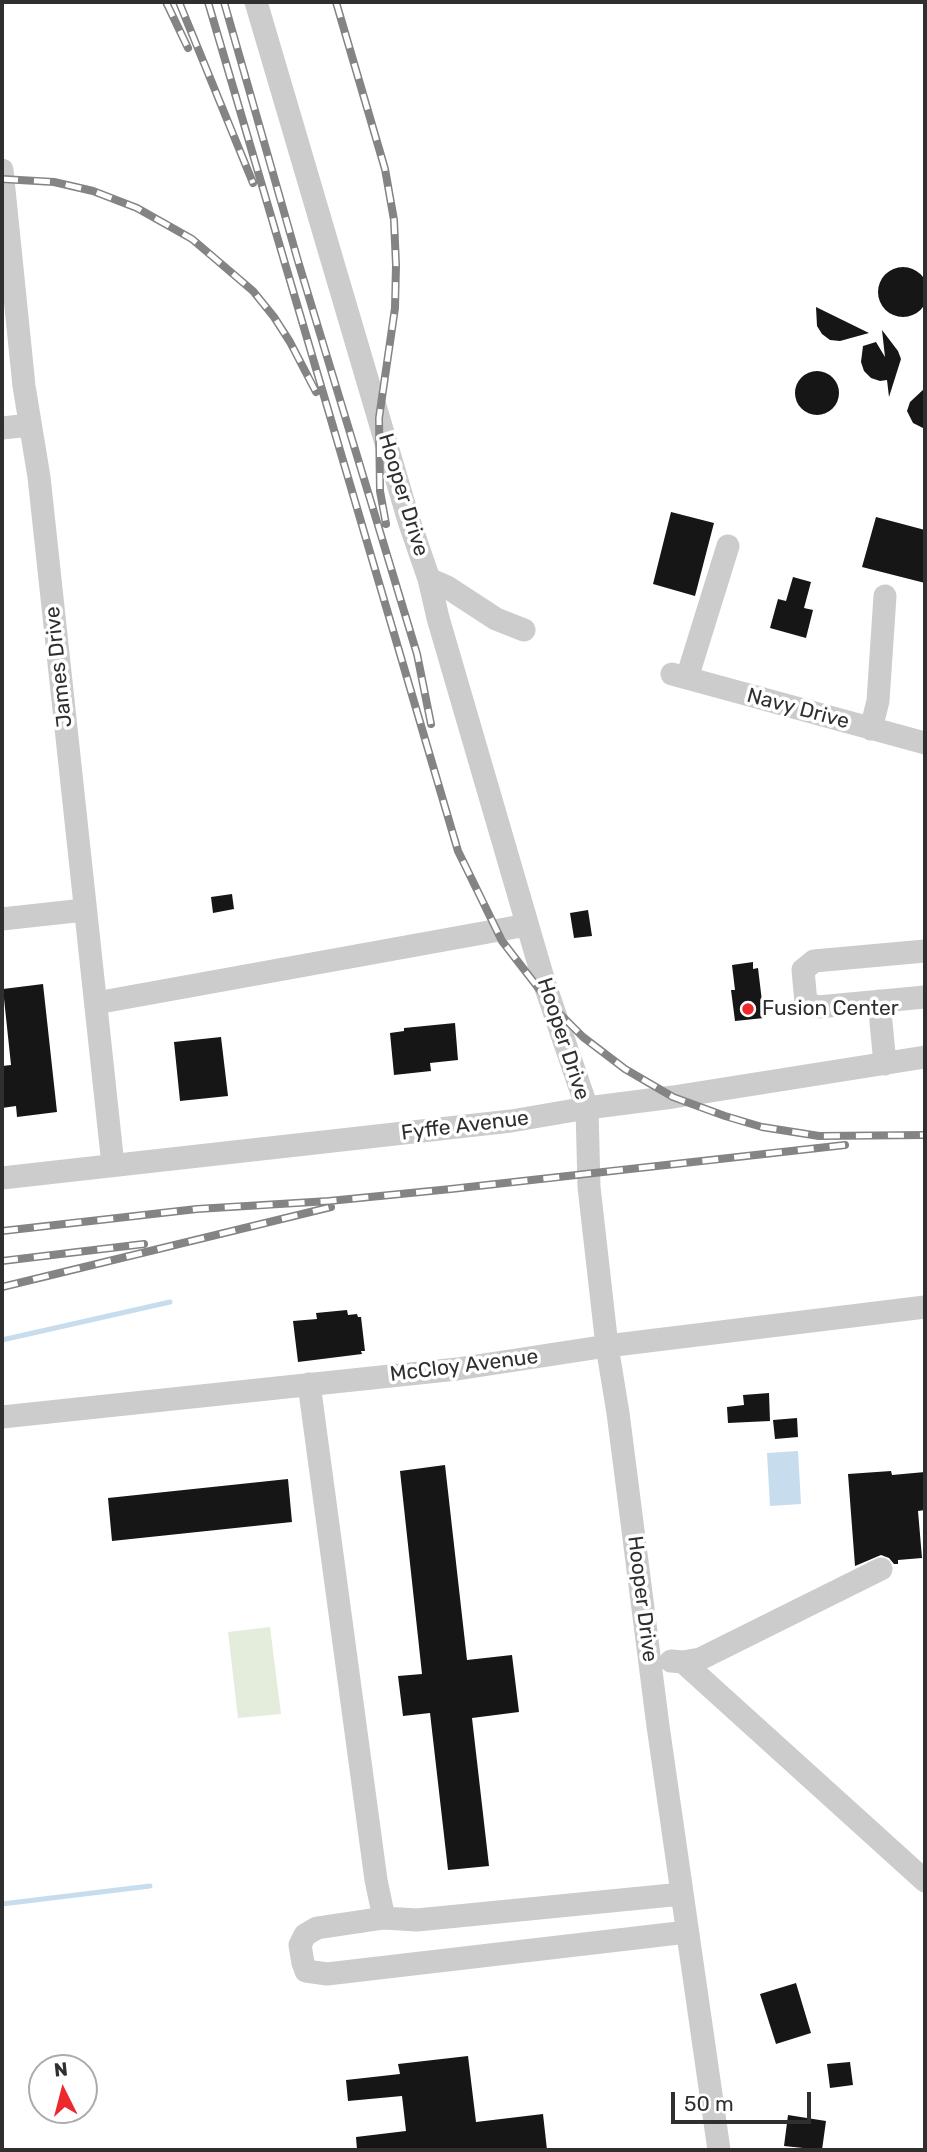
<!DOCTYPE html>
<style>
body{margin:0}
#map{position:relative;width:927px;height:2152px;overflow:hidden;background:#fff;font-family:Rubik,sans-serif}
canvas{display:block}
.frame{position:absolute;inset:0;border:4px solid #2f2f2f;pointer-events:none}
.north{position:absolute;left:28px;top:2054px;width:70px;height:70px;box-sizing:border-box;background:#fff;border:2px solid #acacac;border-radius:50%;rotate:354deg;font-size:19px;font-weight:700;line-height:28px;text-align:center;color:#2f2f2f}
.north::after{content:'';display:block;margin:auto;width:24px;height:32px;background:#ee292e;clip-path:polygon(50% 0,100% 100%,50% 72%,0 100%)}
.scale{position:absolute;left:671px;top:2092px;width:140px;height:32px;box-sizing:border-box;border:4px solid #2f2f2f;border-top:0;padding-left:9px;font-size:21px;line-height:24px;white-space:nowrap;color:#2f2f2f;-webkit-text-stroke:5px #fff;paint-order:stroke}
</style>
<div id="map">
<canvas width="927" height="2152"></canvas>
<div class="frame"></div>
<div class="north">N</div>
<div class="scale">50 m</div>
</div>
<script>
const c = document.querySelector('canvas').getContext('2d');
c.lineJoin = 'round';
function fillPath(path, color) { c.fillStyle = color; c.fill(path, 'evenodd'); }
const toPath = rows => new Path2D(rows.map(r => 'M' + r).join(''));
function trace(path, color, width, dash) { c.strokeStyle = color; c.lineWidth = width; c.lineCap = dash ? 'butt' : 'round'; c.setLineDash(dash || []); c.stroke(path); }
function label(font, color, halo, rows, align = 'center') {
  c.font = font + ' Rubik,sans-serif'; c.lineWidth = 7; c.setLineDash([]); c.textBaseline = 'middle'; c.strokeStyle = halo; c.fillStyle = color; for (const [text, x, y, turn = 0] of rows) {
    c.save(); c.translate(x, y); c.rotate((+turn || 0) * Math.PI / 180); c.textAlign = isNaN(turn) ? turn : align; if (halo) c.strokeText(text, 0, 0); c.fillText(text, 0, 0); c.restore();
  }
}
fillPath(toPath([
 [270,1627,281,1714,238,1718,228,1632]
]), '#e4eddc');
fillPath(toPath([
 [798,1451,801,1504,770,1506,767,1453]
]), '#c7ddee');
trace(toPath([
 [2,1340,170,1302],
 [2,1904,150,1886]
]), '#c7ddee', 5);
fillPath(toPath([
 '878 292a25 25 0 1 1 50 0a25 25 0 1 1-50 0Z',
 [816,307,869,333,840,341,830,340,822,334,817,326],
 [882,330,898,351,901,359,889,397,887,380,880,381,871,378,864,371,861,362,863,346,876,342,885,357],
 '795 393a22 22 0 1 1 44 0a22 22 0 1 1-44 0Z',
 [925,388,925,429,913,423,907,411,910,402],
 [671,512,714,523,695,596,653,584],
 [876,517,925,530,925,583,862,567],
 [793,577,811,582,804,608,813,610,806,638,770,628,778,599,786,601],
 [232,894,234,909,213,913,211,897],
 [588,910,592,936,574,938,570,913],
 [753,962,753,969,758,968,764,1018,735,1021,731,990,735,990,732,965],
 [43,984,57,1112,17,1117,16,1106,2,1108,2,1066,11,1065,3,989],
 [455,1023,458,1060,430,1063,431,1071,394,1075,390,1033,404,1031,404,1028],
 [221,1037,228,1096,180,1101,174,1042],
 [347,1310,348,1315,357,1314,358,1317,361,1317,365,1351,361,1351,362,1354,298,1362,293,1321,317,1319,316,1313],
 [769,1393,770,1421,728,1423,727,1407,744,1405,743,1395],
 [797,1418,798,1437,775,1439,773,1420],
 [445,1465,467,1660,512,1655,519,1712,472,1718,489,1866,448,1870,430,1713,403,1716,398,1676,422,1674,400,1471],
 [891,1471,892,1475,925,1472,925,1510,918,1511,922,1558,898,1560,898,1564,894,1564,889,1558,881,1555,855,1566,848,1474],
 [288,1479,292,1522,112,1541,108,1498],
 [796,1983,811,2033,776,2044,760,1994],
 [468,2056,476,2122,543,2114,547,2150,357,2150,356,2137,406,2131,402,2096,348,2101,346,2080,400,2074,398,2064],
 [850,2062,853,2085,830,2088,827,2064],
 [788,2115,826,2121,822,2150,784,2146]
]), '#161616');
trace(toPath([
 [256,2,409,521,429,579,438,618,545,985,587,1108,589,1187,607,1346,618,1413,658,1726,719,2150],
 [2,170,24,386,39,477,113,1165],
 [2,428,30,425],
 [429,579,447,587,496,619,524,630],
 [672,674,925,743],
 [687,678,728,546],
 [871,729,878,701,885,596],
 [2,919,84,910],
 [925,951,814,961,803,970,806,1003,818,1007,925,997],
 [879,1001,885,1064],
 [96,1003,527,925],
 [2,1178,511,1121,587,1108,673,1097,925,1057],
 [309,1384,376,1880,384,1918],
 [2,1417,457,1369,607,1346,925,1307],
 [671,1661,683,1662,700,1659,881,1569],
 [683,1662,925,1881],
 [682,1894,417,1920,384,1918,317,1928,305,1935,300,1945,303,1963,306,1971,327,1974,687,1932]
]), '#ccc', 23);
const rail = toPath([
 [166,2,188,48],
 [179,2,253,183],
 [208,2,458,851,502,941,553,1007,583,1037,625,1069,673,1097,725,1116,762,1127,819,1136,925,1135],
 [224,2,298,261,417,654,431,724],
 [336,2,385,169,394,220,396,265,395,308,379,418,380,491,386,524],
 [2,179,54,182,93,191,137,208,192,239,253,291,274,317,290,342,316,392],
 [2,1231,197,1209,329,1201,451,1189,845,1145],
 [2,1261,144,1244],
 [2,1287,331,1207]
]);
trace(rail, '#848484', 8);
trace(rail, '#fff', 5, [16]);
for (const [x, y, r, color] of [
 [748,1009,7,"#ee292e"]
]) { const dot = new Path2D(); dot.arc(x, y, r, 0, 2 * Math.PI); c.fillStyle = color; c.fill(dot); trace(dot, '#fff', 2.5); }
label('21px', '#2f2f2f', '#fff', [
 ["Hooper Drive",403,495,73],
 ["James Drive",59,667,-96],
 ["Navy Drive",798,709,15],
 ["Hooper Drive",563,1039,72],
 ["Fyffe Avenue",465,1126,-7],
 ["McCloy Avenue",464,1366,-7],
 ["Hooper Drive",642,1599,83]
]);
label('21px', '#2f2f2f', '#fff', [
 ["Fusion Center",762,1009]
], 'left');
</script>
